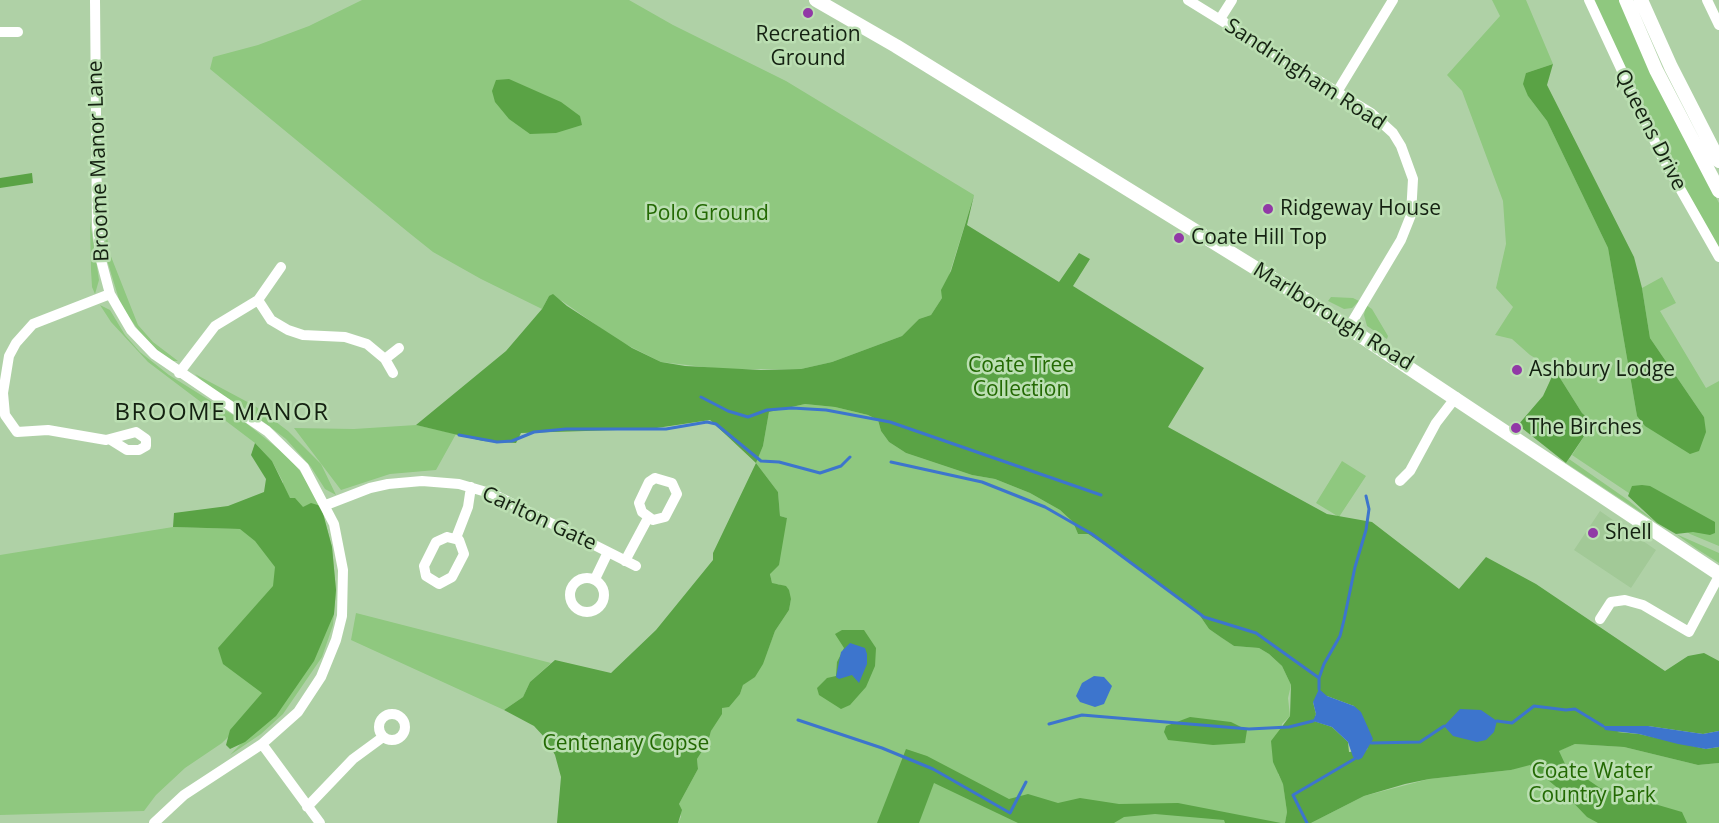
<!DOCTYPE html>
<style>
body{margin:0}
canvas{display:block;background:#afd1a6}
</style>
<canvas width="1719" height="823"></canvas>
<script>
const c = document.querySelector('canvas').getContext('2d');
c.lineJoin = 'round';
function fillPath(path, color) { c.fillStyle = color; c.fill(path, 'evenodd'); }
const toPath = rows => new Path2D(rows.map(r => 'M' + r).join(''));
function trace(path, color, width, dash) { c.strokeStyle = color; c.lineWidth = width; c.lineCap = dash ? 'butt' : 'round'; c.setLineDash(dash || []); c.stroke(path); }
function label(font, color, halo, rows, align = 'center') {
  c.font = font + ' "Open Sans",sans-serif'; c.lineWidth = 5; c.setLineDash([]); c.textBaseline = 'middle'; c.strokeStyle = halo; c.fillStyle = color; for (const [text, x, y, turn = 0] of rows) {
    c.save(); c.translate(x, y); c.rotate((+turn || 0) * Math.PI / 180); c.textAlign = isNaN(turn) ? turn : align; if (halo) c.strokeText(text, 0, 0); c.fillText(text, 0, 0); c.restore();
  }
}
fillPath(toPath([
 [1600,511,1656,550,1631,588,1574,550]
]), '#a2c997');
fillPath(toPath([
 [362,0,629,0,673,25,786,81,974,195,942,298,931,315,919,319,902,336,832,362,801,369,721,369,661,362,619,341,562,301,549,296,542,309,481,279,433,252,408,232,210,69,213,57,258,45,309,26],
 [1492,0,1526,0,1553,64,1526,73,1528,96,1547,121,1608,248,1637,416,1704,417,1650,338,1642,288,1662,277,1676,303,1660,311,1706,388,1719,381,1719,546,1690,534,1572,455,1593,423,1582,413,1555,370,1530,355,1512,339,1495,335,1513,307,1496,288,1506,244,1503,201,1462,91,1447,75,1500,16],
 [1593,0,1619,0,1671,113,1719,203,1719,250,1667,159],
 [103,214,110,254,138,325,153,342,178,361,173,361,158,351,139,331,121,306,107,260],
 [90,221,99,280,95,294,92,287,91,270],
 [1331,297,1353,298,1359,301,1352,308,1344,309,1328,301],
 [100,305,110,310,125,335,140,352,169,375,246,423,286,455,300,471,321,506,332,547,336,590,333,625,322,657,283,714,261,734,230,755,266,718,283,482,272,461,255,443,148,362,111,322],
 [1366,305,1372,309,1388,336,1387,339,1367,326,1364,315],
 [195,374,255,406,288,431,321,464,336,495,325,489,311,467,286,439,249,411,207,386],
 [805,404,835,407,868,415,878,420,881,431,889,442,906,453,972,475,995,479,1030,493,1060,510,1073,522,1078,534,1088,534,1148,574,1179,600,1196,610,1209,629,1234,646,1259,648,1269,654,1282,666,1291,685,1288,698,1290,716,1282,724,1278,774,1283,783,1287,812,1285,823,678,823,681,817,679,804,698,769,697,759,708,742,711,731,722,708,740,694,743,685,767,652,775,631,789,610,791,599,779,584,772,584,770,573,787,518,780,516,778,492,756,463,763,446,769,412],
 [416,425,456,434,436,470,390,474,341,490,294,428,354,429],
 [1569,459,1628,500,1657,523,1566,463],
 [1342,461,1366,476,1339,517,1316,503],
 [283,516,270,696,222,743,185,768,156,795,144,811,0,815,0,555,173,527,240,529],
 [1676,534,1719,553,1719,563,1697,549],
 [356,613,551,663,530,682,523,697,504,710,351,640],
 [1575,744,1624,747,1698,765,1719,763,1719,823,1311,823,1364,796,1429,779,1511,770]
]), '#8fc87f');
fillPath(toPath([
 [1553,64,1547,85,1634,257,1642,288,1650,338,1704,417,1706,432,1699,451,1690,454,1645,426,1637,416,1608,248,1547,121,1528,96,1523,84,1526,73],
 [509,79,561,102,580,116,582,125,556,133,530,134,509,119,495,102,492,91,496,80],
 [32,173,33,183,0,188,0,178],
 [974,195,967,225,1059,282,1079,253,1090,259,1073,286,1204,368,1168,427,1327,514,1372,522,1459,589,1486,557,1536,584,1665,671,1688,656,1704,653,1719,661,1719,731,1703,734,1648,726,1617,732,1639,734,1706,749,1719,747,1719,763,1698,765,1624,747,1575,744,1559,751,1565,764,1600,788,1682,812,1687,823,1598,823,1587,817,1566,795,1530,765,1511,770,1429,779,1405,784,1364,796,1311,823,1285,823,1287,812,1283,784,1273,762,1271,741,1290,716,1291,685,1282,666,1269,654,1259,648,1234,646,1222,638,1209,629,1196,610,1179,600,1148,574,1088,534,1078,534,1073,522,1060,510,1030,493,995,479,972,475,906,453,889,442,881,431,878,420,868,415,835,407,805,404,769,412,763,446,756,463,778,492,780,516,787,518,779,565,770,574,772,583,786,586,789,590,791,599,789,610,775,631,763,664,755,677,743,685,740,694,729,707,722,708,722,714,711,731,708,742,697,759,698,769,679,804,682,810,678,823,557,823,561,777,555,755,546,739,534,726,504,710,523,697,530,682,555,660,611,673,656,630,713,560,713,553,756,463,710,420,650,429,521,433,516,443,483,441,416,425,506,351,542,309,549,296,553,294,567,306,632,348,661,362,685,366,761,370,801,369,832,362,902,336,919,319,931,315,942,298,941,290,951,271],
 [1327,696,1354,706,1368,744,1367,750,1349,752,1348,742,1332,727,1314,721,1316,714,1313,702],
 [1555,370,1582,413,1593,423,1566,463,1518,425,1543,396],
 [255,443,272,461,290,498,295,498,303,507,311,503,321,506,332,547,336,590,334,614,314,661,276,716,245,742,230,749,226,745,230,730,262,693,223,664,218,648,273,586,275,567,255,541,240,529,173,527,174,513,228,506,264,492,266,479,251,455],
 [1642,485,1650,486,1715,522,1715,533,1710,535,1693,532,1676,534,1657,523,1628,496,1632,486],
 [842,630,864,630,876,648,875,666,866,687,850,705,841,709,819,695,817,688,827,678,836,676,837,662,844,648,835,634],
 [1190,717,1231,722,1247,730,1245,743,1213,745,1168,740,1164,732,1166,726],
 [906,749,927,756,1009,799,1028,794,1058,803,1080,798,1119,804,1178,803,1281,823,1225,823,1224,820,1155,814,1124,817,1114,823,1018,823,934,783,919,823,877,823]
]), '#5aa345');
fillPath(toPath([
 [850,643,865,648,867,654,867,664,859,683,852,675,839,679,836,677,841,652],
 [1094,676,1104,677,1112,686,1104,704,1095,707,1080,702,1076,696,1082,683],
 [1319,689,1327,696,1354,706,1361,712,1373,739,1362,758,1358,760,1353,757,1348,742,1332,727,1313,721,1316,714,1313,702],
 [1460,709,1481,710,1497,721,1494,732,1486,740,1477,742,1453,736,1444,726],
 [1603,726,1648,726,1703,734,1719,731,1719,747,1706,749,1678,744,1639,734,1605,730]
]), '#3d75cd');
trace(toPath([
 [701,397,728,411,748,417,767,410,792,408,826,410,890,422,1101,495],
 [459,435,497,442,512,441,534,432,566,429,666,429,707,422,716,424,761,461,779,462,820,473,841,466,850,457],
 [891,462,982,482,1045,507,1092,534,1204,617,1256,633,1319,678],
 [1319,689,1319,678,1324,664,1340,636,1344,620,1355,567,1366,530,1369,509,1366,496],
 [798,720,882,748,933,769,1010,813,1026,782],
 [1497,721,1512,723,1534,706,1566,710,1575,709,1603,726],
 [1049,724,1082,715,1249,729,1289,727,1313,721],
 [1371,743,1420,742,1444,726],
 [1307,823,1293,795,1356,758]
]), '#3d75cd', 3);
trace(toPath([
 [95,0,97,226,101,260,110,294,131,330,154,354,267,431,304,467,334,524,343,570,342,616,336,640,321,677,298,712,262,744,184,795,154,823],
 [1188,0,1371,113,1393,133,1401,146,1413,179,1411,215,1401,240,1349,327],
 [1589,0,1661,155,1719,257],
 [1707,0,1719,25],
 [1220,19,1232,0],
 [0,32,18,32],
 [1337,92,1393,0],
 [110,294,33,324,16,343,9,356,3,393,5,415,17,432,48,430,106,440,136,432,146,439,146,446,139,450,127,450,111,440],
 [258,300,271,320,288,330,303,335,345,337,367,344,385,359,393,373],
 [385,359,399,348],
 [179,373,215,326,258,300,281,267],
 [655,478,672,483,677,494,665,517,653,520,642,512,639,503,649,482,655,478],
 [1400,481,1410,471,1436,423,1456,397],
 [326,505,370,488,388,484,422,481,459,484,493,494,636,566],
 [447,537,459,540,464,554,452,577,439,584,426,576,424,566,436,542,447,537],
 [456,538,468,507,471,487],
 [625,561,648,518],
 '570 595a17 17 0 1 1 34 0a17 17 0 1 1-34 0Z',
 [595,579,608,552],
 [1600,619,1611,602,1625,600,1643,605,1689,632,1719,576],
 '379 727a13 13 0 1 1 26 0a13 13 0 1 1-26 0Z',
 [262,744,320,823],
 [307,807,353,759,383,737]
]), '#fff', 10);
trace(toPath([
 [816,0,896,46,1299,295,1719,574],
 [1626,0,1656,70,1719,191],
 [1641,0,1671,67,1719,161]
]), '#fff', 14);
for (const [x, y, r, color] of [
 [808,13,6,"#9139a6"],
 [1268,209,6,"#9139a6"],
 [1179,238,6,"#9139a6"],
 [1517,370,6,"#9139a6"],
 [1516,428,6,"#9139a6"],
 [1593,533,6,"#9139a6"]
]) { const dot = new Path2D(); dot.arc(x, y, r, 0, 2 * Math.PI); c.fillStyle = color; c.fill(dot); trace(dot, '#bbdfb2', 2); }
label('21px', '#142111', '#bbdfb2', [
 ["Recreation",808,35,"center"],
 ["Ground",808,59,"center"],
 ["Ridgeway House",1280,209],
 ["Coate Hill Top",1191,238],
 ["Ashbury Lodge",1529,370],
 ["The Birches",1528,428],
 ["Shell",1605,533]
], 'left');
label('21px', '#142111', '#bbdfb2', [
 ["Sandringham Road",1305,75,33],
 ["Queens Drive",1650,130,63],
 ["Broome Manor Lane",99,161,-92],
 ["Marlborough Road",1333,317,32],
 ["Carlton Gate",539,519,25]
]);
label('21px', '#236903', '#bbdfb2', [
 ["Polo Ground",707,214],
 ["Coate Tree",1021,366],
 ["Collection",1021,390],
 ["Centenary Copse",626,744],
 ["Coate Water",1592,772],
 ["Country Park",1592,796]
]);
c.letterSpacing = '1.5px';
label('24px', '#142111', '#bbdfb2', [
 ["BROOME MANOR",222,413]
]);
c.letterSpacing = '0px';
</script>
